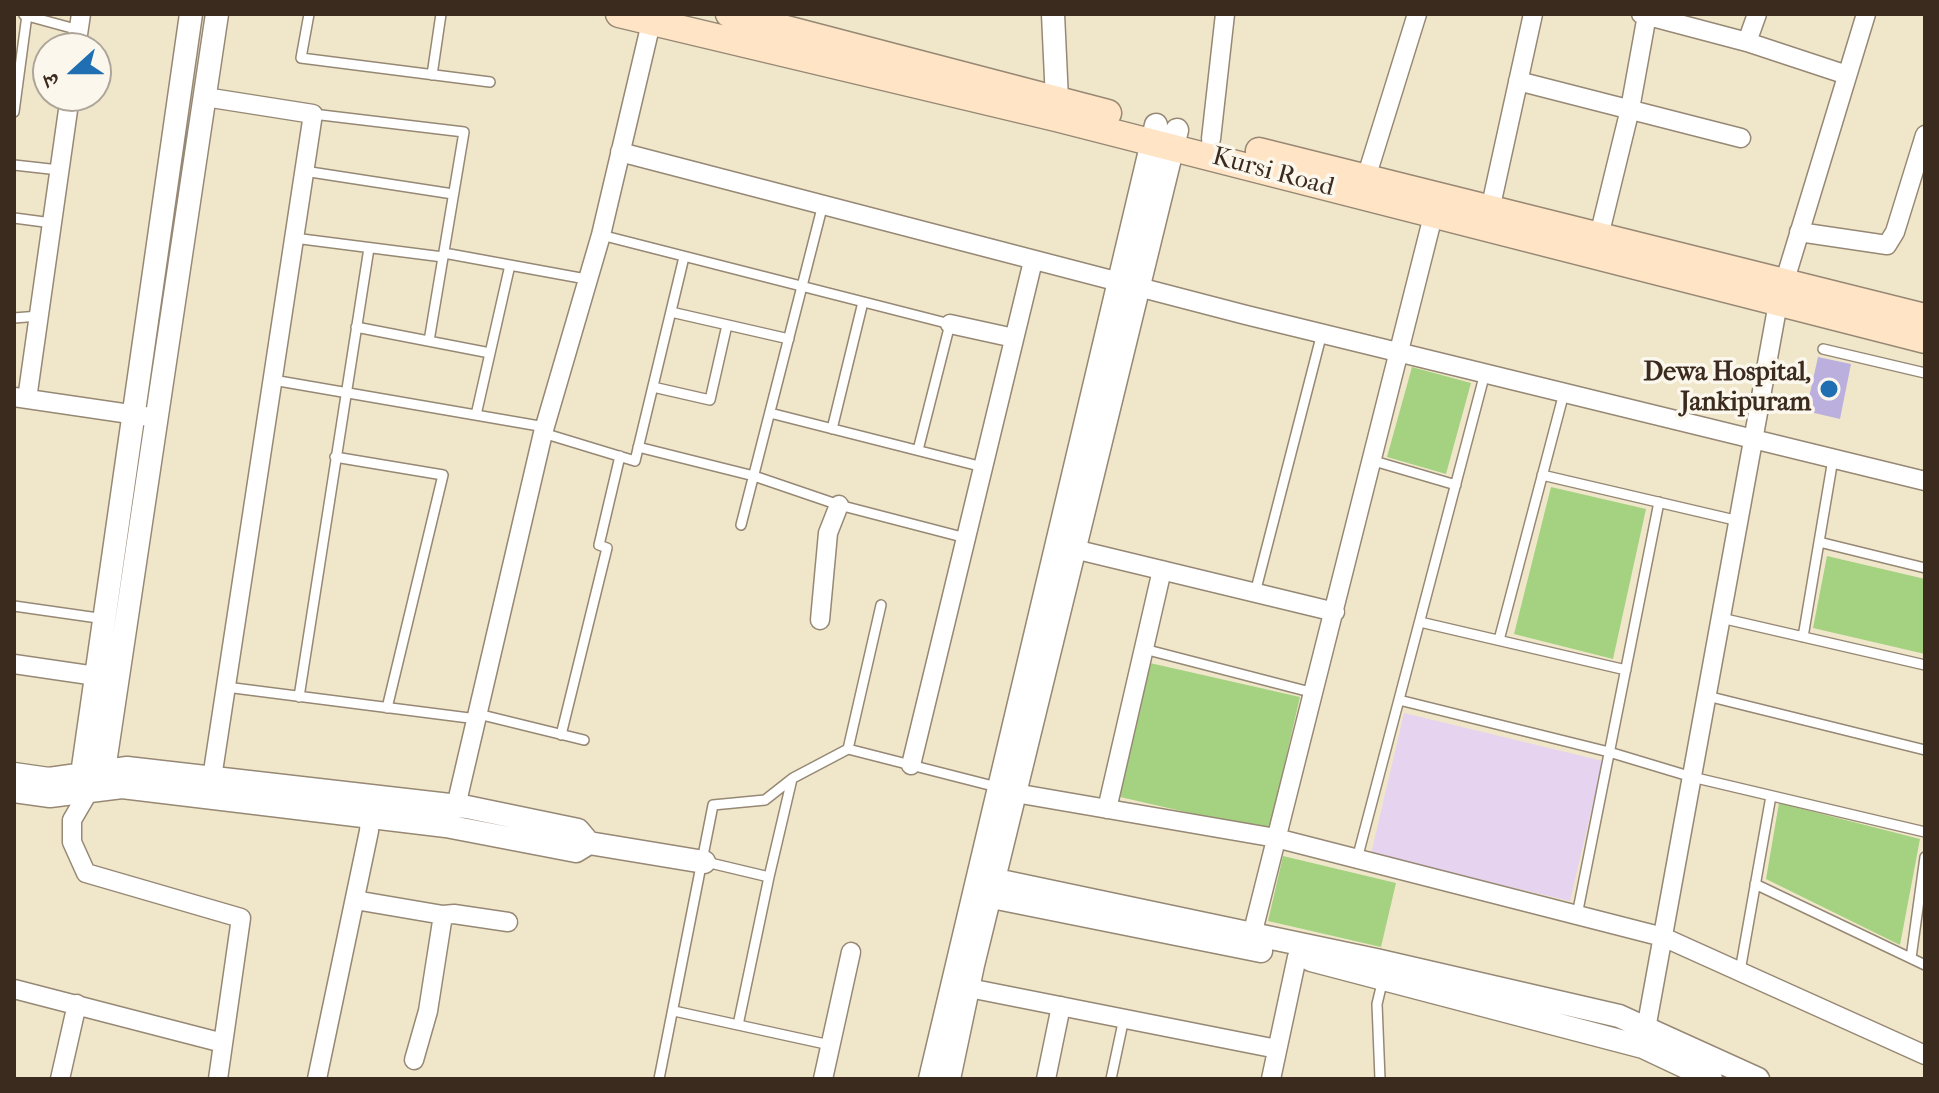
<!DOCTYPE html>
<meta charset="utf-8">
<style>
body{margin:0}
#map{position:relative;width:1939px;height:1093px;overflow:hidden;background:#f0e7cb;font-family:"IM FELL French Canon","Noto Serif Devanagari",serif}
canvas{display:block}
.frame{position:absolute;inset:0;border:16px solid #3b2a1e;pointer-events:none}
.north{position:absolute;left:32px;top:32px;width:80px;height:80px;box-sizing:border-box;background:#fbf7ec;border:2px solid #aea59a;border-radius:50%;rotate:249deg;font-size:22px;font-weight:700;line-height:32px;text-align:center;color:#3b2a1e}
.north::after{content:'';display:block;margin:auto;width:28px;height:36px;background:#1f6fb2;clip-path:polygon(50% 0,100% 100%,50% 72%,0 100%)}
</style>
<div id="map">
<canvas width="1939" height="1093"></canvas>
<div class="frame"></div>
<div class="north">उ</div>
</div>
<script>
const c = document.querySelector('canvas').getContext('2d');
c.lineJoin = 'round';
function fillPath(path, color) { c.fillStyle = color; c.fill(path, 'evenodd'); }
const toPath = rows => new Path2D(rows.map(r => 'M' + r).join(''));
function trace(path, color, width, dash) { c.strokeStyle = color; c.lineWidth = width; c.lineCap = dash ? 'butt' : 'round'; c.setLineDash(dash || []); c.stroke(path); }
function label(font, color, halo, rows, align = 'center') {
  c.font = font + ' "IM FELL French Canon",serif'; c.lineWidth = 7; c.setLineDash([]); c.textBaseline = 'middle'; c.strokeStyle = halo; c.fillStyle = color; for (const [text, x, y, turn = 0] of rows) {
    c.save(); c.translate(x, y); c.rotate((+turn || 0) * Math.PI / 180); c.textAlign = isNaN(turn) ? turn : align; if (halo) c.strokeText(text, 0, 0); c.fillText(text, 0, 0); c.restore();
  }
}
fillPath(toPath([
 [1404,713,1603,761,1570,901,1371,854]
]), '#e5d3f0');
fillPath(toPath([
 [1412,367,1471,383,1446,474,1387,457],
 [1551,487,1646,509,1613,659,1514,634],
 [1827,556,1925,579,1925,654,1813,628],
 [1150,663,1300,697,1269,831,1120,797],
 [1779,803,1920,839,1900,945,1766,879],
 [1283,856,1396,883,1381,947,1268,921]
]), '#a4d280');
fillPath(toPath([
 [1818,357,1851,364,1840,419,1806,411]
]), '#bbafdd');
const service = toPath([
 [309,14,301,58,490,82],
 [24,15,79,30],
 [432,75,441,14],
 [14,112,27,15],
 [313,114,464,132,429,341],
 [14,165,59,170],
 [304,171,453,194],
 [14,218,52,223],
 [601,235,950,324,918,450],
 [294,238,443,257],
 [444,253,586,279],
 [671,312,789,339],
 [14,318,39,316],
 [356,327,490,353],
 [1823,349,1925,373],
 [273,380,545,427],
 [653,387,710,400,727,325],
 [770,413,983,467],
 [476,415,510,265],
 [832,429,863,302],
 [543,433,635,461,684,257],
 [638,447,754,476,839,505,966,538],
 [335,457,443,475,387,708],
 [1374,461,1456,485],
 [1542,475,1739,521],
 [741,525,822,208],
 [1819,542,1925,568],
 [1255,593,1322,333],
 [881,605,848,749,997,787],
 [14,606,105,619],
 [1721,618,1925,665],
 [1420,622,1626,670],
 [1803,637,1833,459],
 [1499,640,1564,393],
 [1144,649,1314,693],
 [226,687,477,719],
 [1707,696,1925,750],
 [299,697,369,248],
 [1399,700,1609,752,1692,777,1925,832],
 [478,714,584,740],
 [561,735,607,548,599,545,620,456],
 [1357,859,1485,373],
 [706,862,769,877,738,1025],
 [769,877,792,779],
 [1755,884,1925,965],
 [1577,915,1659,502],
 [1911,958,1925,857],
 [1740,971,1771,796],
 [674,1011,830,1045],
 [659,1079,713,805,765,800,793,778,848,749],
 [1111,1079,1124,1018],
 [1380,1079,1377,1004,1383,979]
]);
const minor = toPath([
 [1641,14,1747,42,1847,75],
 [1747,42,1757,14],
 [76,48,81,14],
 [1518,81,1741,138],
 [205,97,313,114,212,778],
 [1211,139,1225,14],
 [620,152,1246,315,1925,481],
 [1366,178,1417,14],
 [1490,210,1533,14],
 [1799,232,1887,245,1895,232,1925,135],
 [1599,236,1630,109,1647,15],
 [950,324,1014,338],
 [14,397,157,418],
 [27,399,70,96],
 [1074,549,1335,612],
 [820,620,828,533,839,505],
 [14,664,96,676],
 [911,765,1033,261],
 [89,791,72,820,72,842,86,873,241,918,218,1079],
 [1015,793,1276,838,1663,937,1925,1055],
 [456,806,543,433,601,235,651,23],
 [1107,809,1162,570],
 [355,900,443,915,454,914,508,922],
 [1249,947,1436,204],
 [969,988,1277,1049],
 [14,989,223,1043],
 [1644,1040,1778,303,1866,14],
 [414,1060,428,1011,443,915],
 [60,1079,77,1004],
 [317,1079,369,831,370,816],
 [823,1079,851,952],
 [1046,1079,1061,1006],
 [1271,1079,1297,957]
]);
const tertiary = toPath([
 [1053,14,1057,100],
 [14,774,49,779,127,768,467,807,578,830,589,843],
 [14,791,50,796,122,787,446,826,576,851,589,843,704,862],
 [89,791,104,770,217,14],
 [89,791,82,774,191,14],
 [982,877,1376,960,1619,1016,1758,1079],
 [977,894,1261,951],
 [1311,960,1643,1047,1711,1079],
 [930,1079,1156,125],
 [949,1079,973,965,1177,130]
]);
const secondary = toPath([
 [619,14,1056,118,1925,340],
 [729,14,1108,113],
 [1259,151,1925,317]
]);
trace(service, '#968874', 12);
trace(minor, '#968874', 21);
trace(tertiary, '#968874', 25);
trace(secondary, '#968874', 29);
trace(service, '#fff', 9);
trace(minor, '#fff', 18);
trace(tertiary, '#fff', 22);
trace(secondary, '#ffe4c6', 26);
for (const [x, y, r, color] of [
 [1829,389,10,"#1f6fb2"]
]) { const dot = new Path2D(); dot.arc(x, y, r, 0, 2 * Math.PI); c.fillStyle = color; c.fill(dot); trace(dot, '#fbf7ec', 3); }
label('26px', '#3b2a1e', '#fbf7ec', [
 ["Kursi Road",1273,173,15]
]);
label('bold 26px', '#3b2a1e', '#fbf7ec', [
 ["Dewa Hospital,",1811,374],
 ["Jankipuram",1811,404]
], 'right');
</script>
